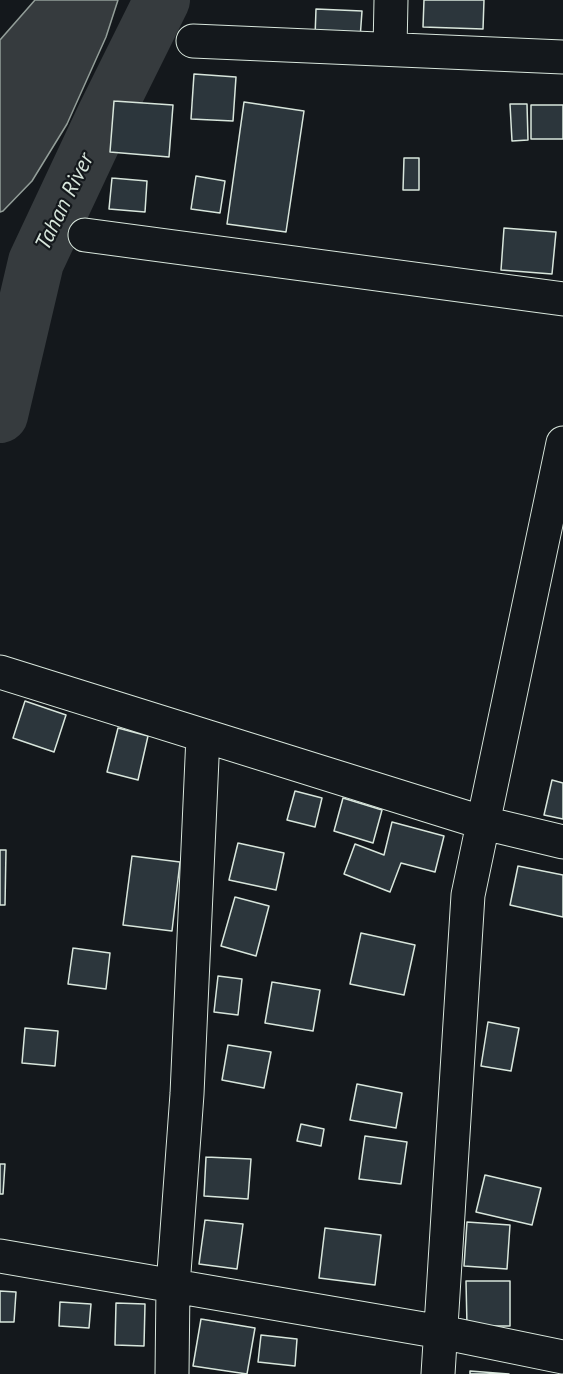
<!DOCTYPE html>
<style>
body{margin:0}
canvas{display:block;background:#14181c}
</style>
<canvas width="563" height="1374"></canvas>
<script>
const c = document.querySelector('canvas').getContext('2d');
c.lineJoin = 'round';
function fillPath(path, color) { c.fillStyle = color; c.fill(path, 'evenodd'); }
const toPath = rows => new Path2D(rows.map(r => 'M' + r).join(''));
function trace(path, color, width, dash) { c.strokeStyle = color; c.lineWidth = width; c.lineCap = dash ? 'butt' : 'round'; c.setLineDash(dash || []); c.stroke(path); }
function label(font, color, halo, rows, align = 'center') {
  c.font = font + ' "PT Sans",sans-serif'; c.lineWidth = 4.5; c.setLineDash([]); c.textBaseline = 'middle'; c.strokeStyle = halo; c.fillStyle = color; for (const [text, x, y, turn = 0] of rows) {
    c.save(); c.translate(x, y); c.rotate((+turn || 0) * Math.PI / 180); c.textAlign = isNaN(turn) ? turn : align; if (halo) c.strokeText(text, 0, 0); c.fillText(text, 0, 0); c.restore();
  }
}
const water = toPath([
 [35,0,118,0,106,37,67,124,32,181,3,211,0,212,0,40,35,0]
]);
fillPath(water, '#363b3e');
trace(water, '#939e99', 1.5);
trace(toPath([
 [0,415,36,262,105,115,162,0]
]), '#363b3e', 56);
const building = toPath([
 [424,0,484,0,483,29,423,27,424,0],
 [316,9,362,11,360,39,315,37,316,9],
 [194,74,236,77,233,121,191,119,194,74],
 [114,101,173,105,169,157,110,152,114,101],
 [244,102,304,111,286,232,227,224,244,102],
 [510,104,527,104,528,140,512,141,510,104],
 [531,105,563,105,563,139,531,139,531,105],
 [404,158,419,158,419,190,403,190,404,158],
 [196,176,225,181,220,213,191,209,196,176],
 [112,178,147,181,145,212,109,209,112,178],
 [504,228,556,232,552,274,501,270,504,228],
 [25,701,66,715,54,752,13,738,25,701],
 [118,728,148,736,138,780,107,772,118,728],
 [552,780,563,783,563,819,544,815,552,780],
 [295,791,322,798,315,827,287,820,295,791],
 [343,798,382,810,373,843,334,831,343,798],
 [392,822,444,836,435,872,401,863,390,892,344,874,355,844,384,855,392,822],
 [238,843,284,853,276,890,229,880,238,843],
 [0,850,6,850,5,905,0,905,0,850],
 [132,856,180,862,172,931,123,925,132,856],
 [518,866,563,875,563,917,510,905,518,866],
 [235,897,269,906,256,956,221,946,235,897],
 [361,933,415,945,404,995,350,984,361,933],
 [73,948,110,953,106,989,68,984,73,948],
 [218,976,242,979,238,1015,214,1012,218,976],
 [272,982,320,990,313,1031,265,1023,272,982],
 [488,1022,519,1028,511,1071,481,1066,488,1022],
 [25,1028,58,1031,55,1066,22,1063,25,1028],
 [228,1045,271,1052,264,1088,222,1080,228,1045],
 [357,1084,402,1093,396,1128,350,1120,357,1084],
 [301,1124,324,1129,321,1146,297,1141,301,1124],
 [365,1136,407,1142,401,1184,359,1179,365,1136],
 [206,1157,251,1159,248,1199,204,1196,206,1157],
 [0,1164,5,1164,3,1194,0,1194,0,1164],
 [485,1175,541,1188,532,1225,476,1212,485,1175],
 [205,1220,243,1224,237,1269,199,1264,205,1220],
 [467,1222,510,1225,507,1269,464,1266,467,1222],
 [325,1228,381,1235,375,1285,319,1278,325,1228],
 [466,1281,510,1281,510,1326,467,1326,466,1281],
 [0,1291,16,1292,14,1322,0,1322,0,1291],
 [60,1302,91,1304,89,1328,59,1326,60,1302],
 [116,1303,145,1304,144,1346,115,1345,116,1303],
 [201,1319,255,1328,247,1374,193,1366,201,1319],
 [261,1335,297,1339,295,1366,258,1362,261,1335],
 [470,1371,509,1374,470,1374,470,1371]
]);
fillPath(building, '#2c363c');
trace(building, '#d8e6dc', 1.5);
const minor = toPath([
 [193,41,563,57],
 [390,49,391,0],
 [85,235,563,299],
 [0,672,484,823,563,842],
 [0,1256,441,1332,563,1357],
 [172,1374,173,1286,187,1094,203,736],
 [438,1374,468,895,563,443]
]);
trace(minor, '#d8e6dc', 35);
trace(minor, '#14181c', 33);
label('italic 22px', '#d8e6dc', '#14181c', [
 ["Tahan River",65,202,-64]
]);
</script>
